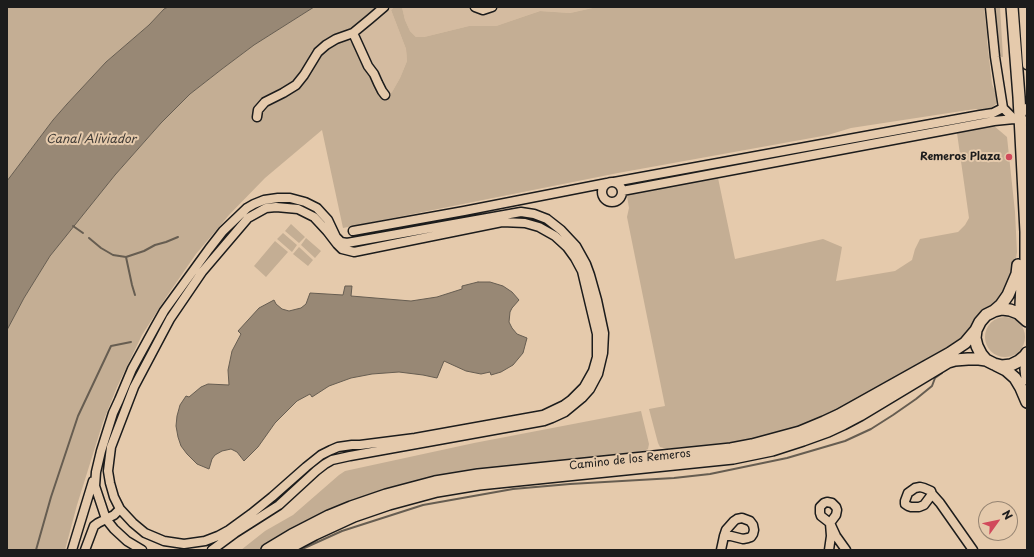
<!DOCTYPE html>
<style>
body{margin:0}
#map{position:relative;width:1034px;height:557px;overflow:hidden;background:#e5caac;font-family:"Playpen Sans",sans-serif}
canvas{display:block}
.frame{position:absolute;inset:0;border:8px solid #1c1c1c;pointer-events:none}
.north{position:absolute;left:978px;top:501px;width:40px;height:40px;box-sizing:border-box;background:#e5caac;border:1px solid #958472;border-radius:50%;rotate:57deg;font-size:11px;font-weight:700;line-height:16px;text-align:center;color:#1c1c1c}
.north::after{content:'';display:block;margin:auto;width:14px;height:18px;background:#d1495b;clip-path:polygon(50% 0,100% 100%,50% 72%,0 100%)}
</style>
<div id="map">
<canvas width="1034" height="557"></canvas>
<div class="frame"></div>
<div class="north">N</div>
</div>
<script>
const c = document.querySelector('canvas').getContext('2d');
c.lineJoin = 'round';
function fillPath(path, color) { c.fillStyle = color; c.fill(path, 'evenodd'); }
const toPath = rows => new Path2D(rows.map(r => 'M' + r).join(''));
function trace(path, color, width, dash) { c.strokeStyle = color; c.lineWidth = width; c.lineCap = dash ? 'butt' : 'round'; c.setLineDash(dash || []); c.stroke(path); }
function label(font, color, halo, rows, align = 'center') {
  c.font = font + ' "Playpen Sans",sans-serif'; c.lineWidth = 4; c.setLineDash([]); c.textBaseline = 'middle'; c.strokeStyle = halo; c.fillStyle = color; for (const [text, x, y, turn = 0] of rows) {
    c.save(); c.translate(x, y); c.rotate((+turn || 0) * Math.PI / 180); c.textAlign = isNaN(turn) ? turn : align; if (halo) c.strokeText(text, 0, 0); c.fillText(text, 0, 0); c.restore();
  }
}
fillPath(toPath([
 [379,7,394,7,391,10,406,49,407,61,400,78,392,92,383,99,347,38,349,34,368,15],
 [402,7,597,7,570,13,540,11,496,26,469,26,424,37,416,37,410,31,405,20]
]), '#d4bba0');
fillPath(toPath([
 [7,7,168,7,164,9,149,25,106,62,67,104,53,120,7,181],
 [314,7,379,7,368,15,349,34,347,38,355,47,384,98,392,92,400,78,407,61,406,49,391,10,394,7,402,7,405,20,410,31,416,37,424,37,469,26,496,26,540,11,570,13,597,7,984,7,987,34,987,40,992,84,996,94,997,100,996,104,991,108,983,110,975,109,851,128,828,135,618,173,343,228,322,130,265,178,229,215,196,254,167,296,142,335,117,387,103,422,77,505,65,550,7,550,7,330,24,298,50,256,73,226,115,175,161,123,190,94,222,69,254,45],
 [993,7,1000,7,1003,57,998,57],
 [993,125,1007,137,1015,212,1017,252,1013,278,1008,290,993,306,988,308,982,311,976,317,969,333,949,349,936,354,916,365,865,396,807,425,737,444,690,450,682,447,667,449,660,447,658,443,649,409,665,406,627,217,629,208,627,196,629,194,718,178,735,259,823,239,842,247,836,281,895,271,912,260,915,249,920,239,958,232,965,225,969,218,957,133],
 [291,224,305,237,299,243,285,231],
 [283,233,297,245,292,252,277,239],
 [306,238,321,251,315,258,301,245],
 [275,241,288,252,266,277,254,266],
 [299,247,313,260,308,266,293,254],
 '985 337a20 20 0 1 1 40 0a20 20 0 1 1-40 0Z',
 [641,411,649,444,648,449,644,451,536,464,285,535,261,550,241,550,265,531,293,515,339,475,345,471,474,443]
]), '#c4ae94');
const water = toPath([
 [168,7,314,7,254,45,222,69,190,94,161,123,115,175,50,256,24,298,7,330,7,181,53,120,67,104,106,62,149,25,164,9,168,7],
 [478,282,490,282,503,286,512,292,519,300,512,308,510,312,509,322,512,328,517,334,527,338,523,353,513,365,501,372,491,375,490,372,481,374,466,371,444,361,437,378,423,375,399,372,372,374,351,378,329,386,312,397,310,394,297,401,275,423,258,447,244,461,237,452,231,449,222,451,215,455,212,459,209,469,197,464,187,454,181,446,178,437,176,426,177,416,180,405,186,396,189,397,201,387,208,384,229,385,228,370,232,351,241,334,238,331,259,308,274,300,276,304,282,309,289,311,301,308,306,304,310,293,343,295,345,286,352,286,351,296,411,301,437,297,462,289,462,286,478,282]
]);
fillPath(water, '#988875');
trace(water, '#665d51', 1);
trace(toPath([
 [73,226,83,233],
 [89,238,101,248,113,255,126,257,144,251,155,245,166,242,178,237],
 [126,257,132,285,135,295],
 [36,550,51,497,78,416,111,346,131,342],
 [300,550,342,531,423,505,513,489,570,484,674,478,710,474,787,458,845,441,871,429,893,415,916,399,932,386,935,378,942,373]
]), '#665d51', 2);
const minor = toPath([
 [475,7,483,10,492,7],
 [990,7,995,57,1003,108,1014,119],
 [1023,7,1027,65],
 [353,33,368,66,374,74,378,83,382,91,385,95],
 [1027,108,1027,111],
 [257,117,258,110,265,102,283,93,296,85,304,75,318,52,326,45,336,39,353,33,370,19,384,7],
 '602 192a10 10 0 1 1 20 0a10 10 0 1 1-20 0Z',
 [614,182,980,115,993,113,1003,108],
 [622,191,994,121,1014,119,1027,121],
 [276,207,298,209,314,217,327,231,337,244,342,249,354,252,502,222,525,223,539,227,555,236,567,247,575,258,582,271,597,334,597,357,593,371,584,387,571,400,564,405,543,415,415,438,360,445,352,445,338,447,331,450,321,455,306,467,272,497,251,514,229,530,218,536,205,541,184,544,164,541,145,533,133,523,120,509,114,497,110,483,108,471,111,447,134,387,170,319,202,272,248,218,266,208,276,207],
 [353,231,464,211,607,183],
 [920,487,924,488,931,491,932,494,930,497,924,505,919,507,911,507,908,506,905,504,905,501,908,493,915,488,920,487],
 [932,494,940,503,973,550],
 [72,550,93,481],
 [85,550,94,526,98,523,114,515,120,509],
 [142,550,127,541,114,529,106,519,95,486,96,472,101,451,113,413,119,400,132,369,155,327,164,311,209,249,223,231,247,208,254,204,264,200,278,198,290,198,305,202,317,208,328,220,336,237,341,242,347,243,521,212,534,214,547,219,561,230,576,246,586,264,590,275,597,300,604,333,603,353,598,374,590,389,582,398,565,412,552,418,544,421,350,456,332,460,325,464,316,471,279,505,235,533,212,550],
 [721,550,724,536,726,530,734,521,737,519,742,518,750,521,753,525,754,530,753,534,751,537,748,538,743,539,731,536,724,536],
 [829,550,831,536,830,523,836,515,837,510,836,507,832,503,827,502,824,503,820,507,820,513,821,516,830,523,836,536,846,550]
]);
const major = toPath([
 [1012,7,1019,97,1026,232,1026,261,1022,284,1021,305,1025,318],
 [994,311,1001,305,1008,295,1017,274,1018,265],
 [1027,321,1018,313,1010,310,1002,309,994,311,986,315,980,322,976,330,975,338,977,346,981,354,986,360,994,364,1002,366,1011,365,1019,361,1025,356,1027,353],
 [1027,360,1026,369,1027,379],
 [996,365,1006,370,1015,378,1021,388,1027,402],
 [267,550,292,535,329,516,351,507,386,495,435,482,478,475,731,449,752,445,800,432,824,422,839,415,950,353,965,343,976,330],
 [285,550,315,534,354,516,389,504,437,491,479,484,733,458,772,450,803,440,828,431,843,424,860,415,948,362,955,360,968,359,979,359,986,360]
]);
trace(minor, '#1c1c1c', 11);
trace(major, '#1c1c1c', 14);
trace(minor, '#e5caac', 8);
trace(major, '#e5caac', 11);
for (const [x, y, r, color] of [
 [1009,157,4,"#d1495b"]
]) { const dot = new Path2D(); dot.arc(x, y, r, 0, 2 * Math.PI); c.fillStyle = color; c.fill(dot); trace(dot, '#e5caac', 1.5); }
label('bold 11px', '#1c1c1c', '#e5caac', [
 ["Remeros Plaza",1001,157]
], 'right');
label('11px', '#1c1c1c', '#e5caac', [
 ["Camino de los Remeros",630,460,-6]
]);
label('italic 12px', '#413c37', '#e5caac', [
 ["Canal Aliviador",91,140]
]);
</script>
